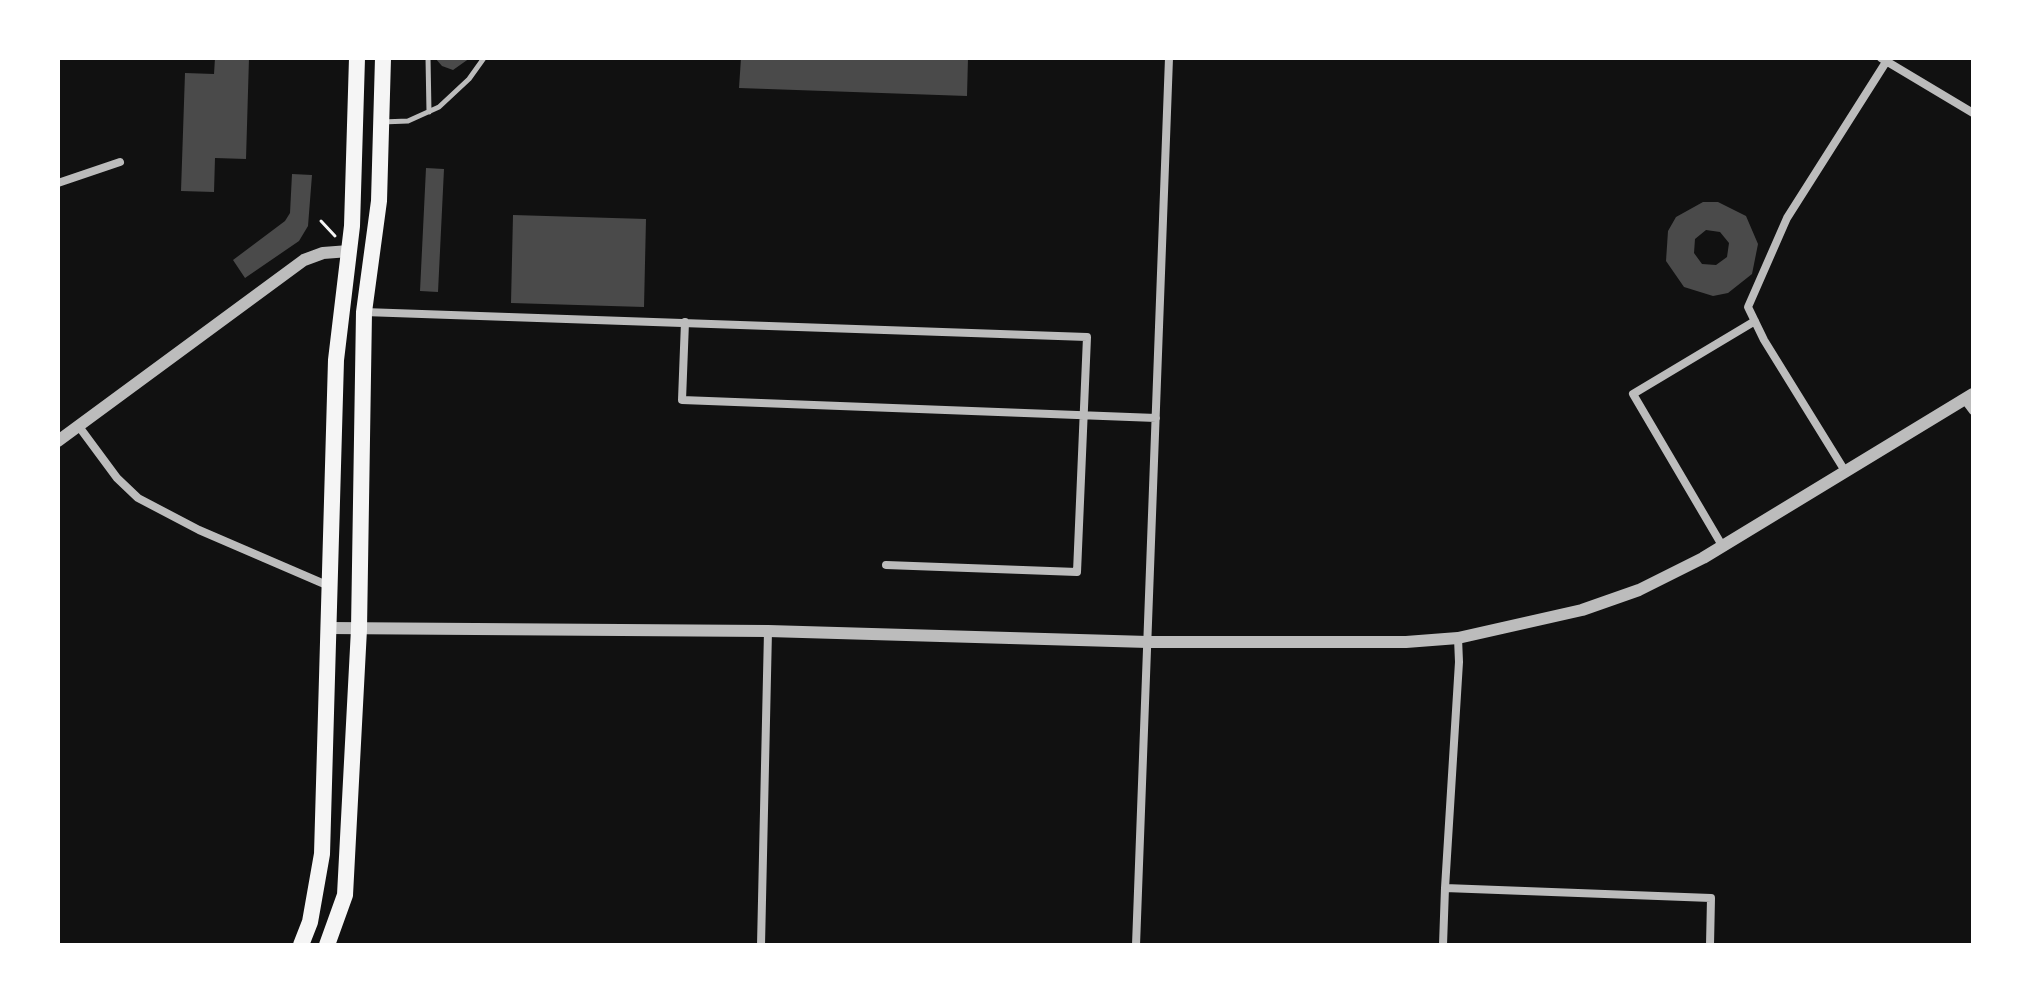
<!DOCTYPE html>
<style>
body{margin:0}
#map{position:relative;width:2031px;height:1003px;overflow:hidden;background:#111;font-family:"Fira Sans Condensed",sans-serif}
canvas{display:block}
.frame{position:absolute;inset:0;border:60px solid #fff;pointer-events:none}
</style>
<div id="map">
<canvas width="2031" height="1003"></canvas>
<div class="frame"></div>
</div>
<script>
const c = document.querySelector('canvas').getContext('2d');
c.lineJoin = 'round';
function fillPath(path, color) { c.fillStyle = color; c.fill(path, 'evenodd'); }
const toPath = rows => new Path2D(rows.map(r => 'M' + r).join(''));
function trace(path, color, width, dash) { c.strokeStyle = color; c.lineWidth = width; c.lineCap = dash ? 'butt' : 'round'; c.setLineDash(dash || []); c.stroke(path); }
fillPath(toPath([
 [215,58,249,58,246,159,215,158,214,192,181,191,185,73,214,74],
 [435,58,470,58,453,70,442,66],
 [741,58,968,58,967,96,739,88],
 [426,168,444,169,438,292,420,291],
 [292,174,312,175,308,226,299,241,245,278,233,260,285,221,290,213],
 [1703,202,1718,202,1746,216,1758,244,1752,274,1728,293,1713,296,1684,287,1666,261,1668,231,1676,217],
 [1706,230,1720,232,1729,243,1727,257,1716,265,1702,264,1694,253,1695,239],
 [513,215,646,219,644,307,511,303]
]), '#4a4a4a');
trace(toPath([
 [321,221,335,236]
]), '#f5f5f5', 3);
trace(toPath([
 [428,58,429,112],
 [382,122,408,121,439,107,469,79,484,58]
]), '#bcbcbc', 5);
trace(toPath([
 [1881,58,1973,113],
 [58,183,120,162],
 [364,312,1087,337,1077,572,886,565],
 [685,322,682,400,1156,418],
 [1964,399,1973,411],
 [80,428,117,478,138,498,199,530,329,586],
 [1845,471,1764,340,1748,307,1787,218,1886,62],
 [1723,547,1633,394,1755,321],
 [1445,888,1459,662,1458,638],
 [761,945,768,631],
 [1136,945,1169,58],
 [1443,945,1445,888,1711,898,1710,945]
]), '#bcbcbc', 8);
trace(toPath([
 [58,441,304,260,323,253,349,251],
 [328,628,768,631,1148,642,1406,642,1458,638,1582,610,1639,590,1703,558,1973,394]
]), '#bcbcbc', 12);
trace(toPath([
 [301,945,310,922,322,854,336,360,352,226,357,58],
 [327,945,345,895,359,629,364,312,379,201,383,58]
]), '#f5f5f5', 16);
</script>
